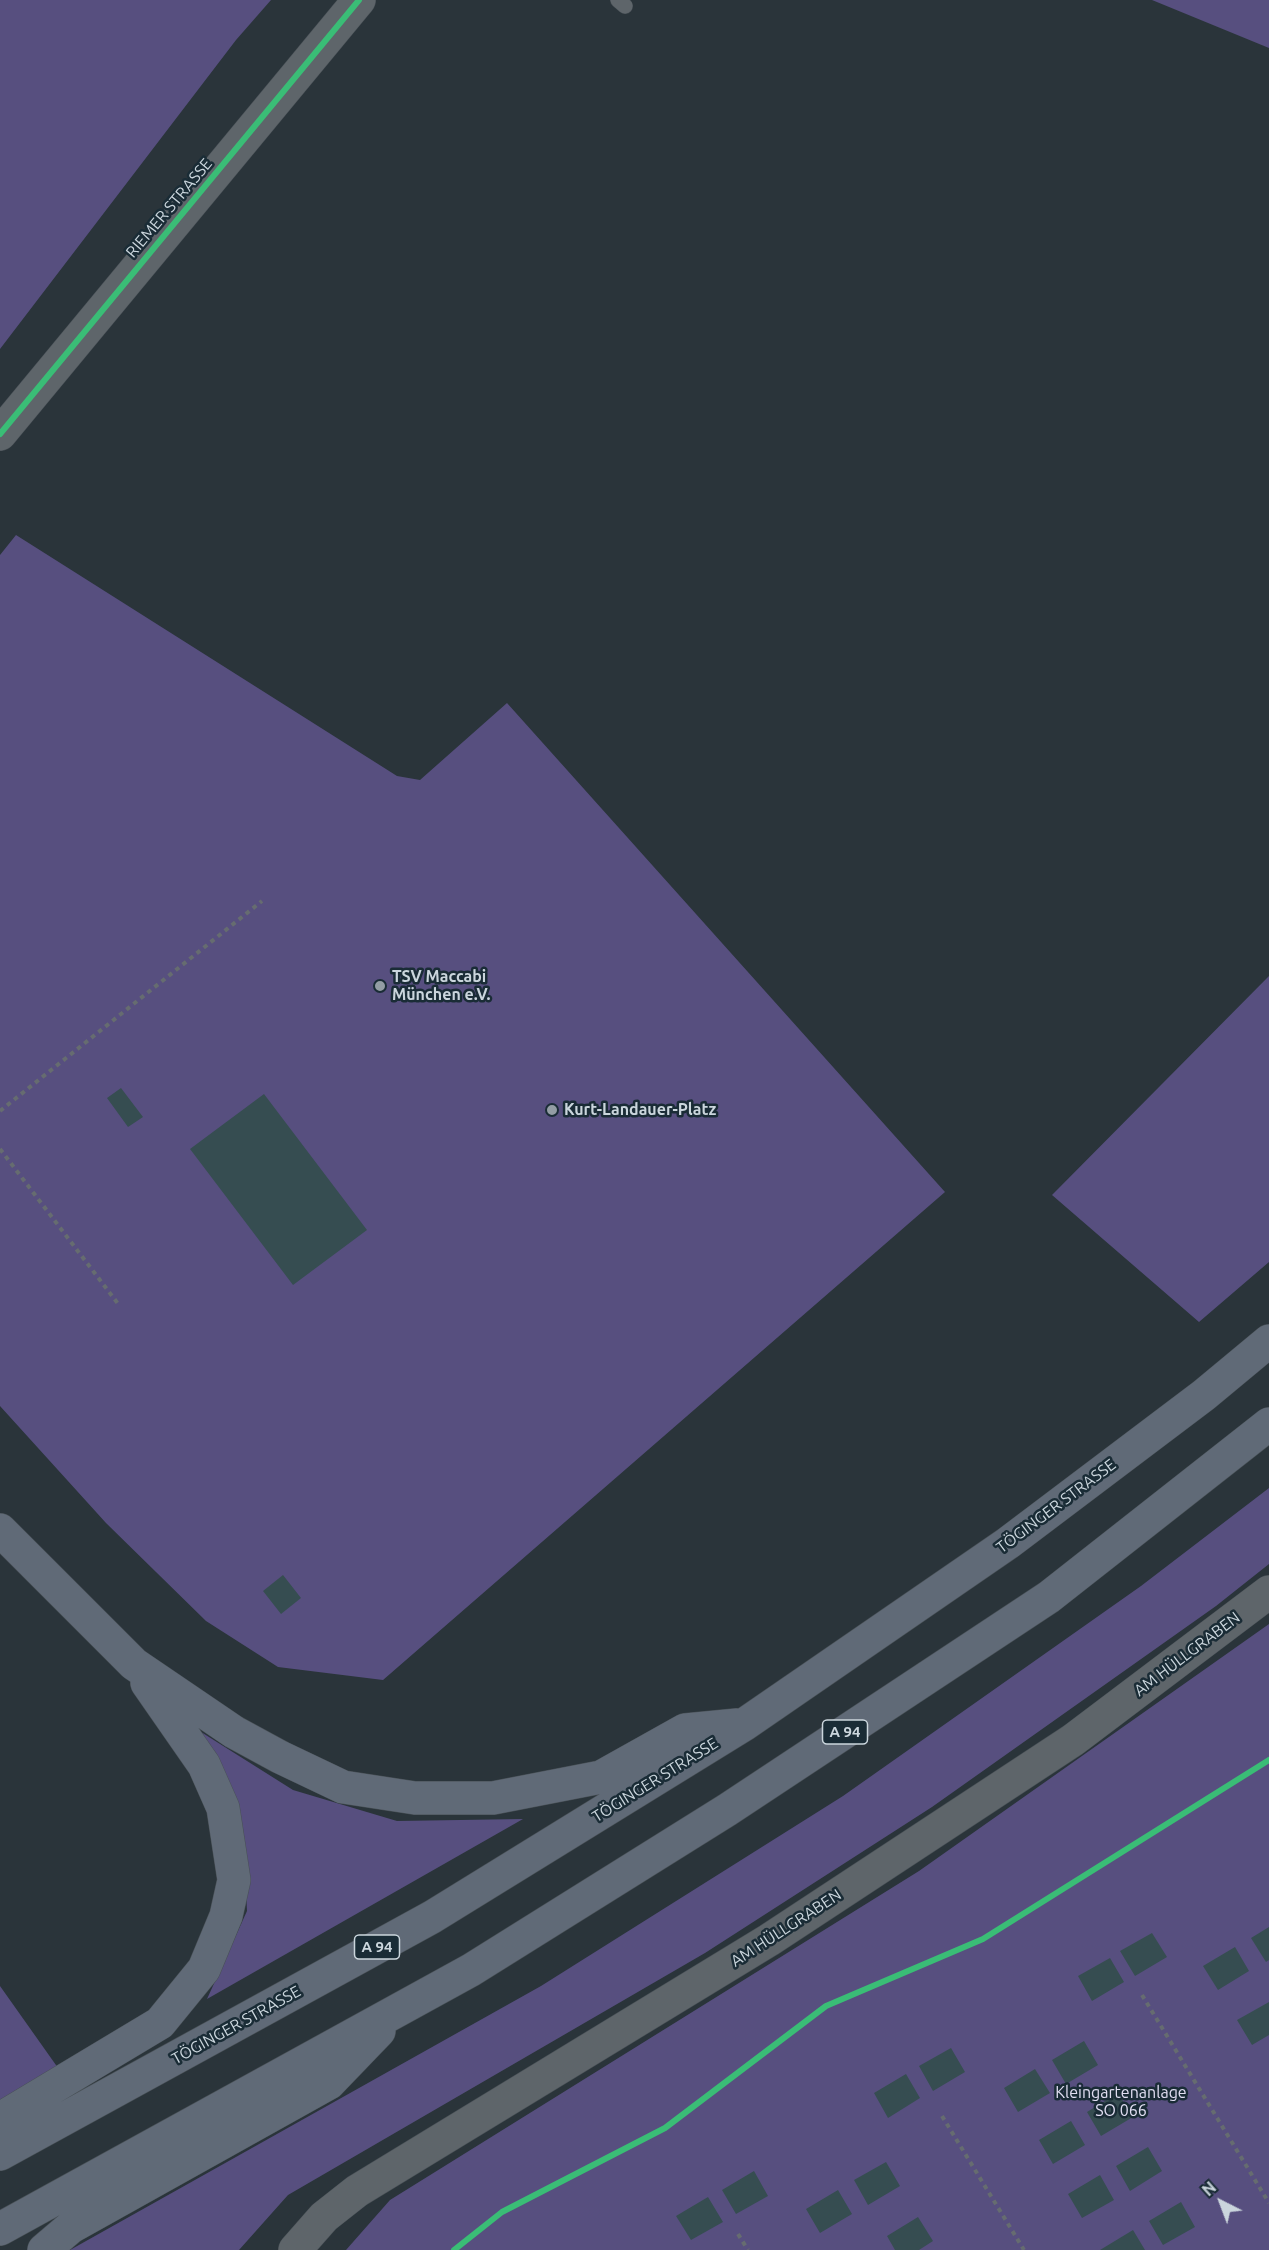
<!DOCTYPE html>
<meta charset="utf-8">
<style>
body{margin:0}
#map{position:relative;width:1269px;height:2250px;overflow:hidden;background:#2a343a;font-family:Ubuntu,sans-serif}
canvas{display:block}
.north{position:absolute;left:1191px;top:2172px;width:60px;height:60px;-webkit-text-stroke:4px #1a2c36;paint-order:stroke;rotate:318deg;font-size:16px;font-weight:700;line-height:24px;text-align:center;color:#cbd6dd}
.north::after{content:'';display:block;margin:auto;width:21px;height:27px;background:#cbd6dd;clip-path:polygon(50% 0,100% 100%,50% 72%,0 100%)}
</style>
<div id="map">
<canvas width="1269" height="2250"></canvas>
<div class="north">N</div>
</div>
<script>
const c = document.querySelector('canvas').getContext('2d');
c.lineJoin = 'round';
function fillPath(path, color) { c.fillStyle = color; c.fill(path, 'evenodd'); }
const toPath = rows => new Path2D(rows.map(r => 'M' + r).join(''));
function trace(path, color, width, dash) { c.strokeStyle = color; c.lineWidth = width; c.lineCap = dash ? 'butt' : 'round'; c.setLineDash(dash || []); c.stroke(path); }
function label(font, color, halo, rows, align = 'center') {
  c.font = font + ' Ubuntu,sans-serif'; c.lineWidth = 5; c.setLineDash([]); c.textBaseline = 'middle'; c.strokeStyle = halo; c.fillStyle = color; for (const [text, x, y, turn = 0] of rows) {
    c.save(); c.translate(x, y); c.rotate((+turn || 0) * Math.PI / 180); c.textAlign = isNaN(turn) ? turn : align; if (halo) c.strokeText(text, 0, 0); c.fillText(text, 0, 0); c.restore();
  }
}
fillPath(toPath([
 [0,0,271,0,236,40,0,349],
 [1152,0,1269,0,1269,48],
 [16,535,397,776,420,780,507,703,945,1192,383,1680,278,1667,206,1621,106,1523,0,1406,0,555],
 [1269,976,1269,1262,1199,1322,1052,1195],
 [1269,1488,1269,1564,1216,1606,932,1807,705,1953,288,2195,239,2250,70,2250,541,1986,843,1796,1141,1586],
 [1269,1624,1269,2250,346,2250,390,2200,919,1871],
 [201,1732,293,1790,397,1821,523,1819,207,1999,247,1911,243,1830],
 [0,1986,63,2075,0,2106]
]), '#574f7f');
fillPath(toPath([
 [121,1088,143,1117,128,1127,107,1098],
 [264,1094,367,1230,293,1285,190,1149],
 [283,1575,301,1598,281,1614,263,1591],
 [1269,1927,1269,1960,1266,1962,1251,1938],
 [1152,1933,1167,1957,1135,1976,1120,1951],
 [1235,1947,1249,1971,1218,1990,1203,1966],
 [1110,1958,1124,1982,1092,2001,1078,1976],
 [1269,2002,1269,2035,1252,2045,1237,2020],
 [1084,2041,1098,2065,1066,2084,1052,2060],
 [951,2048,965,2072,933,2091,919,2066],
 [1035,2069,1050,2093,1018,2112,1004,2088],
 [906,2074,920,2098,888,2118,874,2093],
 [1118,2093,1133,2117,1101,2136,1087,2112],
 [1071,2121,1085,2145,1053,2164,1039,2140],
 [1148,2147,1162,2171,1130,2191,1116,2166],
 [886,2162,900,2186,868,2205,854,2180],
 [754,2171,768,2196,736,2214,722,2190],
 [1100,2175,1114,2200,1082,2218,1068,2194],
 [838,2190,852,2214,820,2233,806,2209],
 [708,2197,723,2222,691,2240,676,2216],
 [1181,2202,1195,2227,1163,2245,1149,2221],
 [918,2217,933,2241,919,2250,895,2250,887,2236],
 [1133,2230,1145,2250,1100,2250]
]), '#364d51');
const service = toPath([
 [618,0,625,6]
]);
const tertiary = toPath([
 [0,434,359,0]
]);
const secondary = toPath([
 [295,2250,324,2217,357,2191,769,1940,1073,1740,1269,1592]
]);
const motorway = toPath([
 [0,1530,134,1664,234,1732,280,1757,343,1787,415,1798,493,1798,601,1777,685,1730,737,1725],
 [0,2119,160,2023,204,1969,226,1916,234,1880,223,1808,204,1765,147,1683],
 [0,2154,432,1917,745,1724,1008,1543,1204,1395,1269,1341],
 [0,2229,471,1970,727,1810,1049,1597,1269,1424],
 [44,2250,71,2227,329,2083,379,2031]
]);
trace(service, '#485056', 16);
trace(tertiary, '#485056', 34);
trace(secondary, '#485056', 34);
trace(motorway, '#485056', 34);
trace(toPath([
 [0,1111,262,901],
 [0,1149,119,1305],
 [1142,1995,1269,2203],
 [942,2116,1024,2250],
 [738,2234,748,2250]
]), '#666c70', 4, [4.5, 4.5]);
trace(service, '#5e656a', 15);
trace(tertiary, '#5e656a', 33);
trace(secondary, '#5e656a', 33);
trace(motorway, '#606a77', 33);
trace(toPath([
 [0,434,359,0],
 [454,2250,502,2212,665,2128,826,2006,983,1939,1269,1760]
]), '#3abd76', 6);
for (const [x, y, r, color] of [
 [380,986,6,"#939da4"],
 [552,1110,6,"#939da4"]
]) { const dot = new Path2D(); dot.arc(x, y, r, 0, 2 * Math.PI); c.fillStyle = color; c.fill(dot); trace(dot, '#1a2c36', 2); }
for (const [x, y, w] of [
 [845,1732,45],
 [377,1947,45]
]) { const box = new Path2D(); box.roundRect(x - w / 2, y - 12, w, 24, 4.5); c.fillStyle = '#1a2c36'; c.fill(box); trace(box, '#cbd6dd', 1.5); }
label('bold 15px', '#cbd6dd', null, [
 ["A 94",845,1732],
 ["A 94",377,1947]
]);
label('16px', '#cbd6dd', '#1a2c36', [
 ["RIEMER STRASSE",169,208,-50],
 ["TÖGINGER STRASSE",1056,1506,-37],
 ["AM HÜLLGRABEN",1187,1654,-37],
 ["TÖGINGER STRASSE",655,1780,-32],
 ["AM HÜLLGRABEN",786,1928,-33],
 ["TÖGINGER STRASSE",236,2025,-29]
]);
label('bold 16px', '#cbd6dd', '#1a2c36', [
 ["TSV Maccabi",392,977],
 ["München e.V.",392,995],
 ["Kurt-Landauer-Platz",564,1110]
], 'left');
label('16px', '#e1def2', '#1a2c36', [
 ["Kleingartenanlage",1121,2093],
 ["SO 066",1121,2111]
]);
</script>
